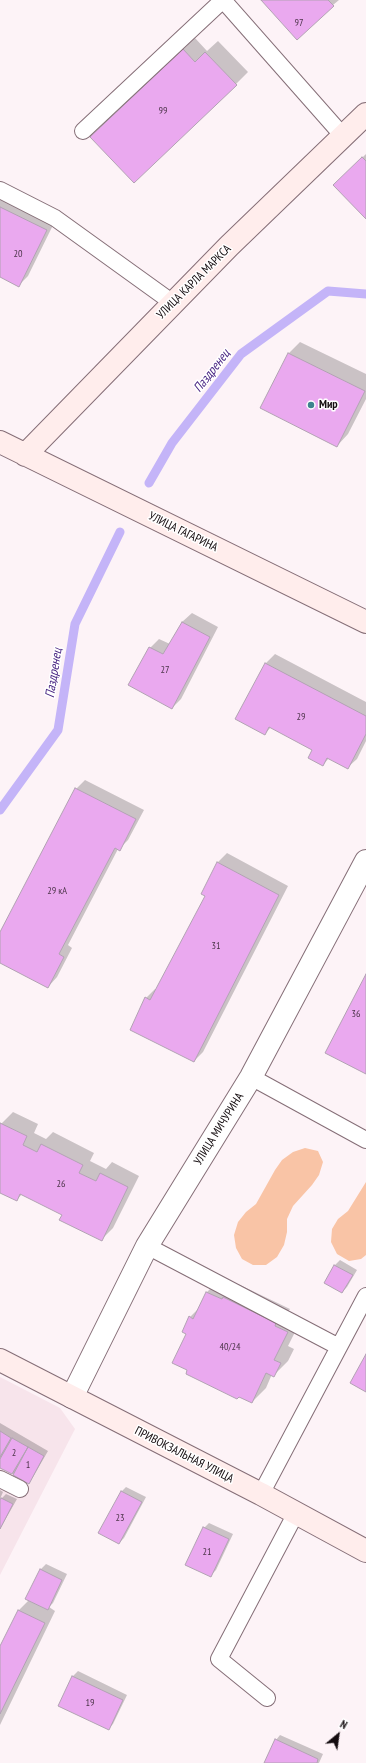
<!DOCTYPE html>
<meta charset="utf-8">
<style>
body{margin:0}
#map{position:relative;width:366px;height:1763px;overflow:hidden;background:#fdf3f7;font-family:"PT Sans Narrow",sans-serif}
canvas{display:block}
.north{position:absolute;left:318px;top:1715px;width:40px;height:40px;-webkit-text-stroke:3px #fff;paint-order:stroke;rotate:29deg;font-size:11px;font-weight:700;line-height:16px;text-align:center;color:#140c0f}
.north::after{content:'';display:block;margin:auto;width:14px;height:18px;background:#140c0f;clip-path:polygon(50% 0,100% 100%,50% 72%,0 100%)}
</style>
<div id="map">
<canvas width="366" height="1763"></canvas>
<div class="north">N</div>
</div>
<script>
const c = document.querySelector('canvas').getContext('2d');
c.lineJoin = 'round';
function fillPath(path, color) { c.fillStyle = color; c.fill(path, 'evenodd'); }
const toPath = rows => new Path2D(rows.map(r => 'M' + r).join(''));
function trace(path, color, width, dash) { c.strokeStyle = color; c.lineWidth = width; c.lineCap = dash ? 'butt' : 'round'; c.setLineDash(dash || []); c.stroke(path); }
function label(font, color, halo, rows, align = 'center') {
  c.font = font + ' "PT Sans Narrow",sans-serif'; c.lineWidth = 3; c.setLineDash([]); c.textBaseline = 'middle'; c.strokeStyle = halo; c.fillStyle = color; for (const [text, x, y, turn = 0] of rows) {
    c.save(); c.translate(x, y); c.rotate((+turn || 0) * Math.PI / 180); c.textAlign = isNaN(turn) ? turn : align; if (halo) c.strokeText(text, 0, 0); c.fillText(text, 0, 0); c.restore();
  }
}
fillPath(toPath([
 [0,1377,60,1408,75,1429,0,1575]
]), '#f7e4eb');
fillPath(toPath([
 [305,1148,318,1151,323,1162,319,1175,312,1185,293,1206,287,1219,287,1232,284,1245,277,1257,266,1265,253,1265,242,1259,236,1248,234,1235,238,1222,246,1212,256,1204,275,1170,282,1160,293,1152],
 [366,1182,366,1255,361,1259,349,1261,337,1254,331,1242,332,1229,338,1219,348,1211]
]), '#f9c4a6');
fillPath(toPath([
 [263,0,339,0,333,5],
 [195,38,207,51,218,41,248,72,236,84,103,125],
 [366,154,366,218,334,185],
 [0,193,55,221,28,276,19,285,0,276],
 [300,342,366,374,366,399,348,434,337,446,289,353],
 [192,613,218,627,181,699,172,708,150,648,159,639,170,644,182,622],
 [275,654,366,702,366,741,357,759,347,768,329,758,323,765,313,749,271,727,265,734,237,719,266,663],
 [85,780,144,810,128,840,119,849,118,849,68,945,72,948,57,977,48,987,0,962,0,934,76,789],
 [227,853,288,886,203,1052,194,1061,146,998,155,989,157,990,206,895,202,893,218,862],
 [13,1112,38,1124,34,1133,46,1139,53,1132,94,1153,90,1161,106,1169,112,1162,139,1176,113,1228,101,1240,63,1215,22,1194,17,1200,0,1192,0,1125],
 [340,1260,357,1270,347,1287,342,1292,325,1283,335,1265],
 [221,1278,236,1286,238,1284,290,1309,288,1312,302,1318,288,1346,294,1349,288,1361,274,1375,272,1374,266,1388,252,1402,189,1370,187,1334,190,1317,200,1307,207,1292],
 [0,1423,48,1451,33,1477,28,1482,0,1466],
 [126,1487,146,1497,124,1538,119,1543,121,1492],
 [0,1490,3,1492,0,1499],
 [6,1494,17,1499,0,1529,0,1500],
 [209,1523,233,1534,216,1570,211,1575,204,1528],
 [46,1564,67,1574,53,1603,49,1607,55,1611,0,1725,0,1648,19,1610,29,1600,41,1569],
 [78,1671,127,1695,113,1724,108,1729,59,1706,73,1676],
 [280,1735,323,1754,319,1763,265,1763,276,1740]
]), '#0003');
trace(toPath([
 [149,483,172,443,241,354,328,291,366,294],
 [0,810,58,730,75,624,120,532]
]), '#c4b4f8', 9);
const building = toPath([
 [261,0,328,0,334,6,297,40,261,0],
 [183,49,195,62,205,52,237,85,134,183,90,137,183,49],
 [362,157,366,161,366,219,333,185,362,157],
 [0,207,47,230,19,287,0,277,0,207],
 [288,353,365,391,337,447,260,408,288,353],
 [182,622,210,637,172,709,128,685,149,647,163,654,182,622],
 [265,663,366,716,366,734,348,769,327,758,323,766,308,758,312,750,269,727,265,735,235,719,265,663],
 [75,788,136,819,120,851,115,848,59,954,64,957,48,988,0,963,0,932,75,788],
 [217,862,279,895,194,1062,130,1030,145,997,150,1000,205,896,201,894,217,862],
 [366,974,366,1074,325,1053,366,974],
 [0,1123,27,1136,23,1145,37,1152,41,1144,83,1165,79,1173,96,1181,100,1173,128,1187,102,1241,59,1220,62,1215,20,1194,17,1201,0,1193,0,1123],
 [334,1265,353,1275,342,1293,324,1283,334,1265],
 [206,1292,222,1299,223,1297,276,1323,275,1326,288,1332,274,1360,281,1363,274,1377,266,1373,252,1403,239,1397,237,1399,186,1374,187,1370,172,1363,186,1334,182,1332,189,1316,193,1319,206,1292],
 [366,1354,366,1392,350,1383,366,1354],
 [0,1431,11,1438,0,1457,0,1431],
 [12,1438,28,1447,12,1474,0,1468,0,1459,12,1438],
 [28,1447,44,1456,29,1484,13,1475,28,1447],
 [121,1491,142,1502,119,1544,98,1533,121,1491],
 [1,1498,13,1504,0,1529,0,1500,1,1498],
 [203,1527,229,1539,211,1577,185,1565,203,1527],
 [40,1569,62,1580,48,1610,25,1599,40,1569],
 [18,1610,45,1623,0,1714,0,1646,18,1610],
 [72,1676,123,1700,109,1730,58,1706,72,1676],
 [275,1739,318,1759,317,1763,264,1763,275,1739]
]);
fillPath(building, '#eaa9ef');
trace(building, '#b2a2b3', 1);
const lane = toPath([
 [223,0,343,136],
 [83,131,223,0],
 [0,190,55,218,173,303],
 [251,1077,366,1140],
 [147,1246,339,1347],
 [0,1479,20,1489],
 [261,1494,366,1296],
 [267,1698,219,1659,296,1513]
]);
const street = toPath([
 [72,1397,147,1246,251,1077,366,861]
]);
const secondary = toPath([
 [0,442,366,622],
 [25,455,229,246,366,114],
 [0,1360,261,1494,366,1551]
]);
trace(lane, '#856e77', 18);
trace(street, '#856e77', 24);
trace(secondary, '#856e77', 24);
trace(lane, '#fff', 16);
trace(street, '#fff', 22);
trace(secondary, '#ffedec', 22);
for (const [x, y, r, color] of [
 [311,405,4,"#3d838e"]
]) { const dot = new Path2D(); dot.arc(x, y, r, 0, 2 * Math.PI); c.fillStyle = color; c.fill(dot); trace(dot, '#fff', 1.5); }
label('10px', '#4a3347', null, [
 ["97",299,23],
 ["99",163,111],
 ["20",18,254],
 ["27",165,670],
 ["29",301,717],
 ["29 кА",57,891],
 ["31",216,946],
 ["36",356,1014],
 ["26",61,1184],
 ["40/24",230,1347],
 ["2",14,1453],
 ["1",28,1465],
 ["23",120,1518],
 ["21",207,1552],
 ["19",90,1703]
]);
label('12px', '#140c0f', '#fff', [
 ["УЛИЦА КАРЛА МАРКСА",194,282,-45],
 ["УЛИЦА ГАГАРИНА",183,532,26],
 ["УЛИЦА МИЧУРИНА",219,1129,-58],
 ["ПРИВОКЗАЛЬНАЯ УЛИЦА",184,1455,27]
]);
label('bold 12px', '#140c0f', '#fff', [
 ["Мир",319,405]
], 'left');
label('italic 13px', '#472482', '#fff', [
 ["Паздренец",212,371,-52],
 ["Паздренец",54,673,-81]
]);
</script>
